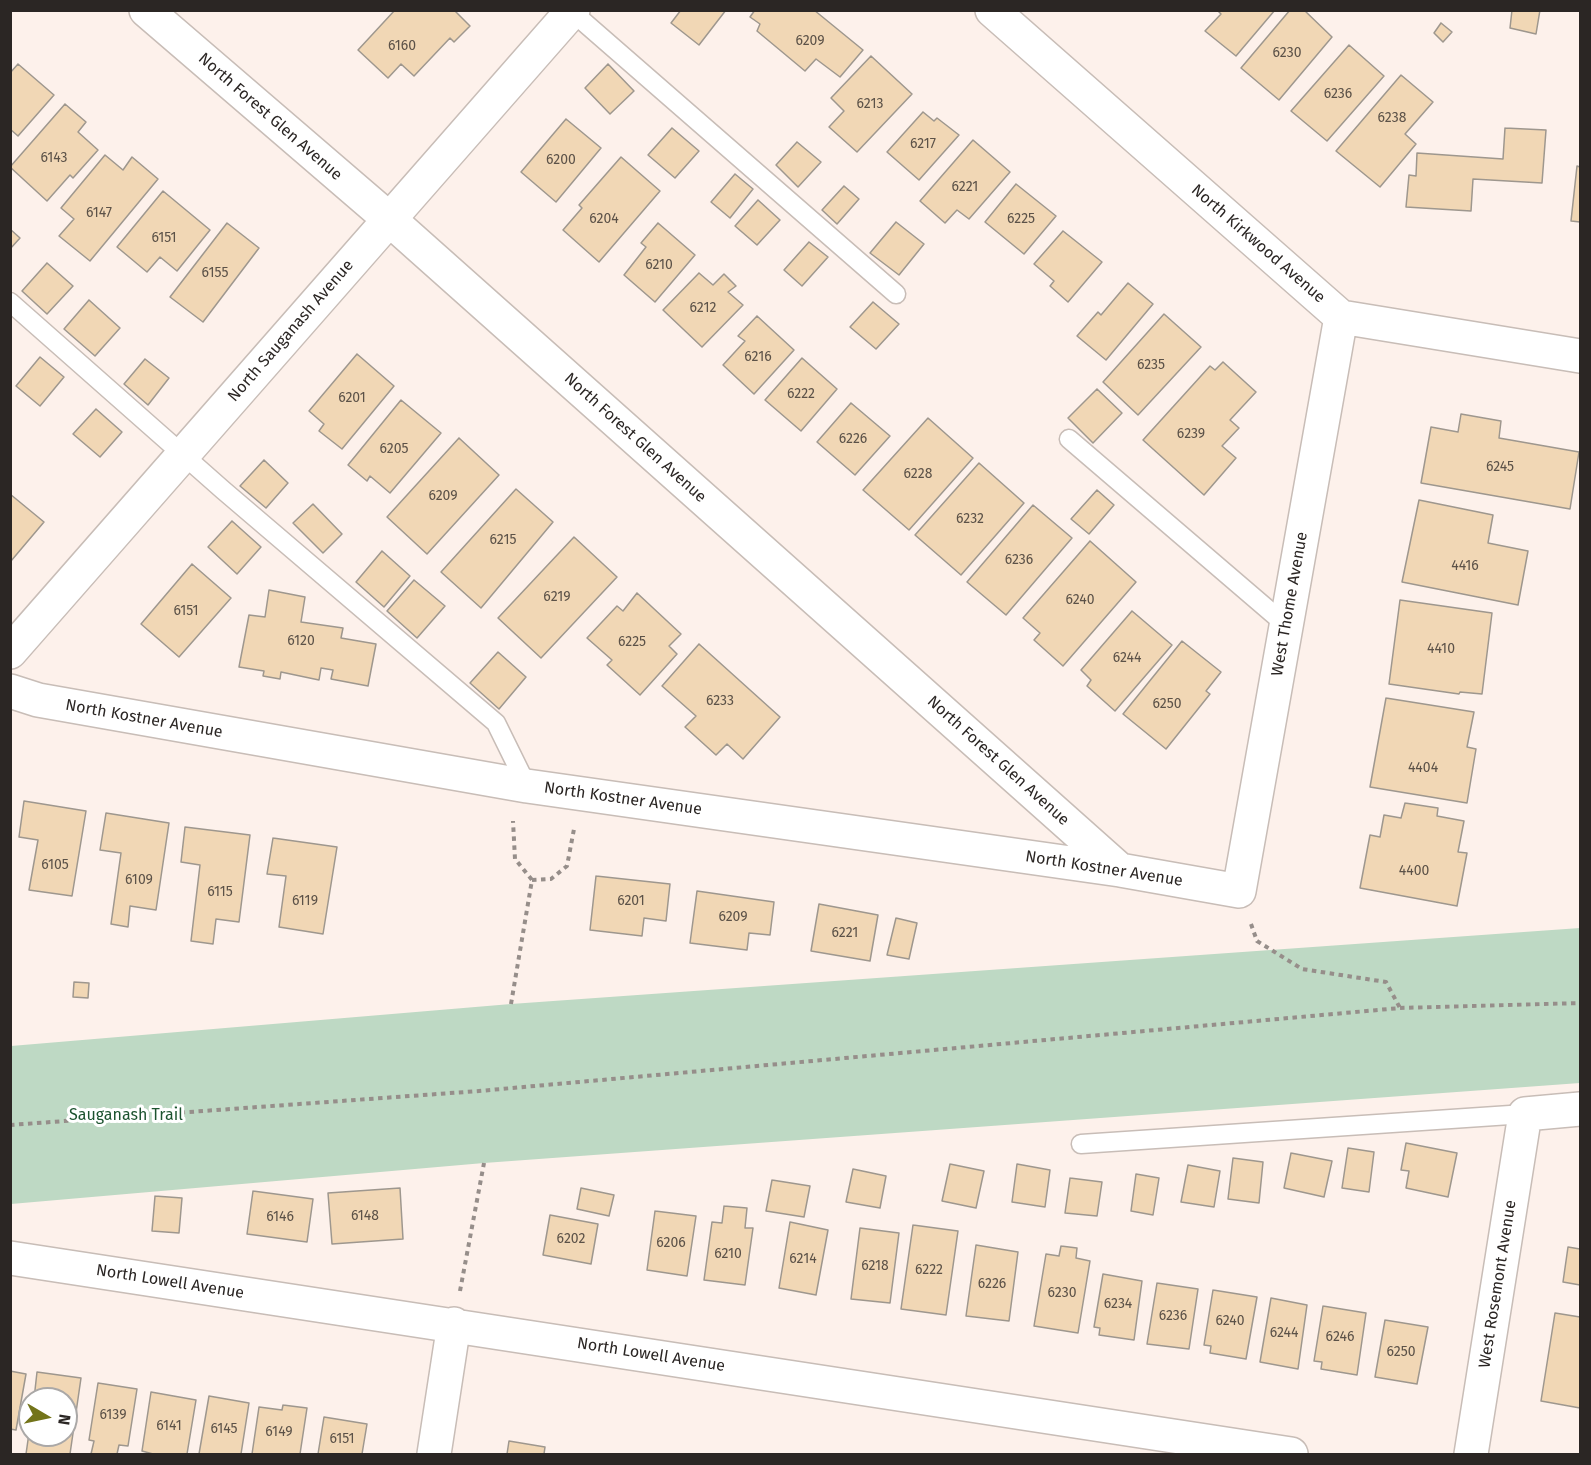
<!DOCTYPE html>
<style>
body{margin:0}
#map{position:relative;width:1591px;height:1465px;overflow:hidden;background:#fdf1eb;font-family:"Fira Sans",sans-serif}
canvas{display:block}
.frame{position:absolute;inset:0;border:12px solid #2b2624;pointer-events:none}
.north{position:absolute;left:18px;top:1387px;width:60px;height:60px;box-sizing:border-box;background:#fff;border:2px solid #aaa8a7;border-radius:50%;rotate:99deg;font-size:16px;font-weight:700;line-height:24px;text-align:center;color:#2b2624}
.north::after{content:'';display:block;margin:auto;width:21px;height:27px;background:#73741a;clip-path:polygon(50% 0,100% 100%,50% 72%,0 100%)}
</style>
<div id="map">
<canvas width="1591" height="1465"></canvas>
<div class="frame"></div>
<div class="north">N</div>
</div>
<script>
const c = document.querySelector('canvas').getContext('2d');
c.lineJoin = 'round';
function fillPath(path, color) { c.fillStyle = color; c.fill(path, 'evenodd'); }
const toPath = rows => new Path2D(rows.map(r => 'M' + r).join(''));
function trace(path, color, width, dash) { c.strokeStyle = color; c.lineWidth = width; c.lineCap = dash ? 'butt' : 'round'; c.setLineDash(dash || []); c.stroke(path); }
function label(font, color, halo, rows, align = 'center') {
  c.font = font + ' "Fira Sans",sans-serif'; c.lineWidth = 6; c.setLineDash([]); c.textBaseline = 'middle'; c.strokeStyle = halo; c.fillStyle = color; for (const [text, x, y, turn = 0] of rows) {
    c.save(); c.translate(x, y); c.rotate((+turn || 0) * Math.PI / 180); c.textAlign = isNaN(turn) ? turn : align; if (halo) c.strokeText(text, 0, 0); c.fillText(text, 0, 0); c.restore();
  }
}
fillPath(toPath([
 [1580,928,1580,1083,484,1163,11,1204,11,1046,511,1004]
]), '#bed9c4');
const building = toPath([
 [395,10,454,10,470,26,454,42,450,38,414,76,401,64,388,78,358,50,395,10],
 [681,10,726,10,699,45,671,23,681,10],
 [755,10,814,10,863,50,840,77,816,59,805,71,757,31,760,24,750,17,755,10],
 [1217,10,1275,10,1236,56,1205,31,1221,14,1217,10],
 [1290,10,1304,10,1332,37,1279,100,1241,68,1290,10],
 [1512,10,1540,10,1536,34,1510,28,1512,10],
 [1441,23,1452,32,1443,42,1434,33,1441,23],
 [1349,45,1384,76,1327,141,1291,111,1349,45],
 [871,56,912,94,857,152,829,127,844,111,831,98,871,56],
 [18,64,54,95,18,136,10,129,10,73,18,64],
 [608,64,634,91,610,114,585,88,608,64],
 [1401,75,1433,102,1405,134,1416,144,1380,187,1336,151,1401,75],
 [65,104,86,122,78,132,98,150,73,178,70,175,47,201,10,167,65,104],
 [923,112,934,121,937,118,959,135,919,180,887,152,923,112],
 [566,119,601,148,556,202,521,172,566,119],
 [672,128,699,151,675,178,648,155,672,128],
 [1505,128,1546,130,1542,183,1473,179,1471,211,1406,207,1409,175,1416,176,1417,153,1503,159,1505,128],
 [973,140,1010,172,969,219,957,210,945,223,920,201,973,140],
 [797,142,821,162,798,187,776,165,797,142],
 [105,155,123,170,132,157,158,179,90,261,59,236,74,219,61,208,105,155],
 [621,157,660,191,599,262,563,230,582,208,579,205,621,157],
 [1577,166,1580,167,1580,222,1571,221,1577,166],
 [735,174,753,189,730,218,711,202,735,174],
 [1016,184,1056,216,1024,254,985,222,1016,184],
 [844,186,859,199,837,224,822,210,844,186],
 [163,191,210,230,177,271,160,257,147,272,117,247,163,191],
 [758,200,780,220,757,245,735,226,758,200],
 [896,222,924,244,899,275,870,253,896,222],
 [227,223,259,248,203,322,170,297,227,223],
 [658,223,695,255,655,302,624,275,646,247,641,243,658,223],
 [10,229,20,238,10,249,10,229],
 [1063,231,1102,262,1068,302,1050,286,1054,281,1034,264,1063,231],
 [809,242,828,257,802,286,784,270,809,242],
 [47,263,73,286,47,314,22,291,47,263],
 [699,273,713,285,724,274,736,286,728,292,743,305,702,347,663,310,699,273],
 [1128,283,1153,304,1106,360,1077,336,1098,312,1101,315,1128,283],
 [89,300,120,328,95,356,64,329,89,300],
 [873,302,899,324,876,349,850,327,873,302],
 [1164,314,1201,347,1138,415,1103,382,1164,314],
 [757,316,794,350,754,394,723,365,745,341,738,336,757,316],
 [357,354,394,386,342,449,319,431,324,424,309,411,357,354],
 [40,357,64,377,40,406,16,386,40,357],
 [802,358,837,389,801,431,765,400,802,358],
 [145,359,169,378,148,405,124,384,145,359],
 [1223,362,1256,392,1230,420,1239,428,1222,446,1236,458,1204,495,1143,440,1210,366,1215,370,1223,362],
 [1097,389,1122,413,1093,443,1068,418,1097,389],
 [401,400,441,433,390,493,370,476,367,481,348,465,401,400],
 [851,403,890,436,855,475,817,442,851,403],
 [96,409,122,432,100,457,73,434,96,409],
 [1461,414,1501,421,1499,438,1579,452,1570,509,1421,483,1431,427,1458,432,1461,414],
 [928,418,973,458,909,530,863,490,928,418],
 [459,438,499,475,427,554,387,517,459,438],
 [264,460,288,483,266,508,240,486,264,460],
 [979,463,1024,503,961,575,915,535,979,463],
 [516,489,553,522,481,608,441,572,516,489],
 [1097,490,1114,505,1089,534,1071,519,1097,490],
 [10,494,44,522,11,561,10,560,10,494],
 [1419,500,1493,515,1488,543,1528,551,1518,605,1402,582,1419,500],
 [313,504,342,534,323,553,293,523,313,504],
 [1033,505,1072,538,1006,615,967,582,1033,505],
 [232,521,261,547,237,574,208,547,232,521],
 [574,537,617,577,541,658,498,618,574,537],
 [1090,541,1136,582,1063,666,1034,640,1040,633,1023,618,1090,541],
 [382,551,410,576,384,607,356,582,382,551],
 [192,564,231,598,179,657,141,624,192,564],
 [414,580,445,606,417,638,387,611,414,580],
 [269,590,305,597,301,622,343,628,341,638,376,644,368,686,331,679,333,670,321,668,319,680,281,672,280,679,263,676,264,671,239,667,249,615,265,617,269,590],
 [637,593,681,634,669,646,677,654,640,695,607,665,612,660,587,638,617,606,623,611,637,593],
 [1400,600,1492,613,1482,694,1460,692,1459,694,1389,684,1400,600],
 [1132,611,1172,645,1115,711,1087,686,1091,680,1081,670,1132,611],
 [1182,641,1221,672,1206,691,1210,694,1166,749,1123,714,1182,641],
 [699,644,780,717,743,759,727,744,716,755,685,727,696,716,662,686,699,644],
 [498,652,526,677,499,709,470,683,498,652],
 [1386,698,1474,712,1467,747,1476,749,1467,803,1370,787,1386,698],
 [24,801,86,811,72,896,29,890,38,840,19,837,24,801],
 [1405,803,1438,808,1437,816,1464,821,1458,852,1467,853,1457,906,1360,888,1370,835,1380,837,1384,815,1401,818,1405,803],
 [106,813,169,823,156,910,130,906,128,927,111,924,121,853,100,850,106,813],
 [185,827,250,835,239,922,216,919,213,944,191,941,200,865,181,862,185,827],
 [273,838,337,847,323,934,279,927,286,876,267,874,273,838],
 [596,876,670,884,666,921,644,918,642,936,590,930,596,876],
 [697,891,774,902,770,935,749,933,747,950,690,943,697,891],
 [819,904,878,915,870,961,811,951,819,904],
 [896,918,917,923,909,959,887,955,896,918],
 [74,982,89,983,88,998,73,997,74,982],
 [1406,1143,1457,1153,1448,1197,1406,1188,1409,1171,1401,1170,1406,1143],
 [1348,1148,1374,1152,1369,1192,1342,1188,1348,1148],
 [1291,1153,1332,1161,1324,1197,1284,1188,1291,1153],
 [1233,1158,1263,1162,1259,1203,1228,1199,1233,1158],
 [950,1164,984,1171,976,1208,942,1201,950,1164],
 [1017,1164,1050,1170,1045,1207,1012,1202,1017,1164],
 [1188,1165,1220,1171,1214,1207,1181,1202,1188,1165],
 [853,1169,886,1176,880,1208,846,1202,853,1169],
 [1136,1174,1159,1178,1153,1215,1131,1211,1136,1174],
 [1070,1178,1102,1182,1097,1216,1065,1213,1070,1178],
 [772,1180,810,1186,804,1217,766,1211,772,1180],
 [400,1188,403,1239,332,1244,328,1193,400,1188],
 [581,1188,614,1195,609,1216,577,1209,581,1188],
 [253,1191,313,1199,307,1242,247,1234,253,1191],
 [155,1196,182,1198,179,1233,152,1231,155,1196],
 [724,1206,747,1208,745,1228,753,1228,745,1285,704,1280,712,1222,722,1223,724,1206],
 [655,1211,696,1216,687,1276,647,1270,655,1211],
 [550,1215,598,1224,591,1264,543,1255,550,1215],
 [790,1222,828,1230,816,1295,779,1288,790,1222],
 [913,1225,958,1231,946,1315,901,1309,913,1225],
 [860,1228,899,1233,890,1303,851,1299,860,1228],
 [976,1245,1018,1252,1009,1321,966,1316,976,1245],
 [1061,1246,1077,1248,1076,1258,1090,1261,1078,1333,1034,1326,1046,1254,1059,1256,1061,1246],
 [1568,1247,1580,1249,1580,1285,1563,1282,1568,1247],
 [1103,1274,1142,1281,1134,1340,1099,1335,1100,1328,1094,1327,1103,1274],
 [1157,1283,1198,1289,1189,1349,1147,1344,1157,1283],
 [1213,1290,1257,1297,1246,1359,1210,1353,1211,1346,1204,1345,1213,1290],
 [1271,1298,1307,1305,1298,1369,1260,1362,1271,1298],
 [1323,1306,1366,1313,1357,1375,1321,1369,1322,1362,1314,1361,1323,1306],
 [1555,1313,1580,1317,1580,1408,1541,1401,1555,1313],
 [1385,1320,1428,1327,1417,1384,1375,1377,1385,1320],
 [10,1371,26,1374,16,1430,10,1429,10,1371],
 [37,1372,81,1378,70,1454,26,1454,30,1426,30,1435,66,1435,66,1399,34,1399,37,1372],
 [98,1383,137,1389,128,1446,119,1445,117,1454,91,1454,94,1441,89,1440,98,1383],
 [151,1392,196,1400,187,1454,153,1454,142,1451,151,1392],
 [209,1396,249,1403,241,1454,199,1454,209,1396],
 [283,1405,307,1408,300,1454,252,1454,259,1407,282,1410,283,1405],
 [324,1417,367,1424,362,1454,318,1454,324,1417],
 [509,1441,545,1447,544,1454,507,1454,509,1441]
]);
fillPath(building, '#f1d7b5');
trace(building, '#9e978e', 1.5);
const lane = toPath([
 [570,10,896,294],
 [10,302,223,490,496,723,527,786],
 [1069,439,1286,625],
 [1081,1144,1525,1114]
]);
const street = toPath([
 [146,10,389,219,1120,870],
 [992,10,1341,317,1580,356],
 [10,652,573,10],
 [10,691,38,700,527,786,1120,870,1239,891,1341,317],
 [10,1258,1291,1454],
 [434,1454,454,1324],
 [1471,1454,1525,1114,1580,1109]
]);
trace(lane, '#c8bdb7', 21);
trace(street, '#c8bdb7', 36);
trace(toPath([
 [532,880,551,879,567,866,574,829],
 [1251,924,1257,941,1302,969,1386,982,1400,1008],
 [511,1004,532,880,515,859,513,821],
 [10,1125,479,1091,1400,1008,1580,1003],
 [460,1291,484,1163]
]), '#968e8a', 4, [4.5, 4.5]);
trace(lane, '#fff', 18);
trace(street, '#fff', 33);
label('14px', '#5c5248', null, [
 ["6209",810,41],
 ["6160",402,46],
 ["6230",1287,53],
 ["6236",1338,94],
 ["6213",870,104],
 ["6238",1392,118],
 ["6217",923,144],
 ["6143",54,158],
 ["6200",561,160],
 ["6221",965,187],
 ["6147",99,213],
 ["6204",604,219],
 ["6225",1021,219],
 ["6151",164,238],
 ["6210",659,265],
 ["6155",215,273],
 ["6212",703,308],
 ["6216",758,357],
 ["6235",1151,365],
 ["6222",801,394],
 ["6201",352,398],
 ["6239",1191,434],
 ["6226",853,439],
 ["6205",394,449],
 ["6245",1500,467],
 ["6228",918,474],
 ["6209",443,496],
 ["6232",970,519],
 ["6215",503,540],
 ["6236",1019,560],
 ["4416",1465,566],
 ["6219",557,597],
 ["6240",1080,600],
 ["6151",186,611],
 ["6120",301,641],
 ["6225",632,642],
 ["4410",1441,649],
 ["6244",1127,658],
 ["6233",720,701],
 ["6250",1167,704],
 ["4404",1423,768],
 ["6105",55,865],
 ["4400",1414,871],
 ["6109",139,880],
 ["6115",220,892],
 ["6119",305,901],
 ["6201",631,901],
 ["6209",733,917],
 ["6221",845,933],
 ["6148",365,1216],
 ["6146",280,1217],
 ["6202",571,1239],
 ["6206",671,1243],
 ["6210",728,1254],
 ["6214",803,1259],
 ["6218",875,1266],
 ["6222",929,1270],
 ["6226",992,1284],
 ["6230",1062,1293],
 ["6234",1118,1304],
 ["6236",1173,1316],
 ["6240",1230,1321],
 ["6244",1284,1333],
 ["6246",1340,1337],
 ["6250",1401,1352],
 ["6139",113,1415],
 ["6141",169,1426],
 ["6145",224,1429],
 ["6149",279,1432],
 ["6151",342,1439]
]);
label('16px', '#2b2624', '#fff', [
 ["North Forest Glen Avenue",270,117,41],
 ["North Kirkwood Avenue",1258,244,41],
 ["North Sauganash Avenue",291,331,-49],
 ["North Forest Glen Avenue",635,438,42],
 ["West Thome Avenue",1290,604,-80],
 ["North Kostner Avenue",144,719,10],
 ["North Forest Glen Avenue",998,761,42],
 ["North Kostner Avenue",623,799,8],
 ["North Kostner Avenue",1104,869,9],
 ["North Lowell Avenue",170,1282,9],
 ["West Rosemont Avenue",1498,1284,-81],
 ["North Lowell Avenue",651,1355,9]
]);
label('16px', '#1c532f', '#fff', [
 ["Sauganash Trail",126,1116]
]);
</script>
